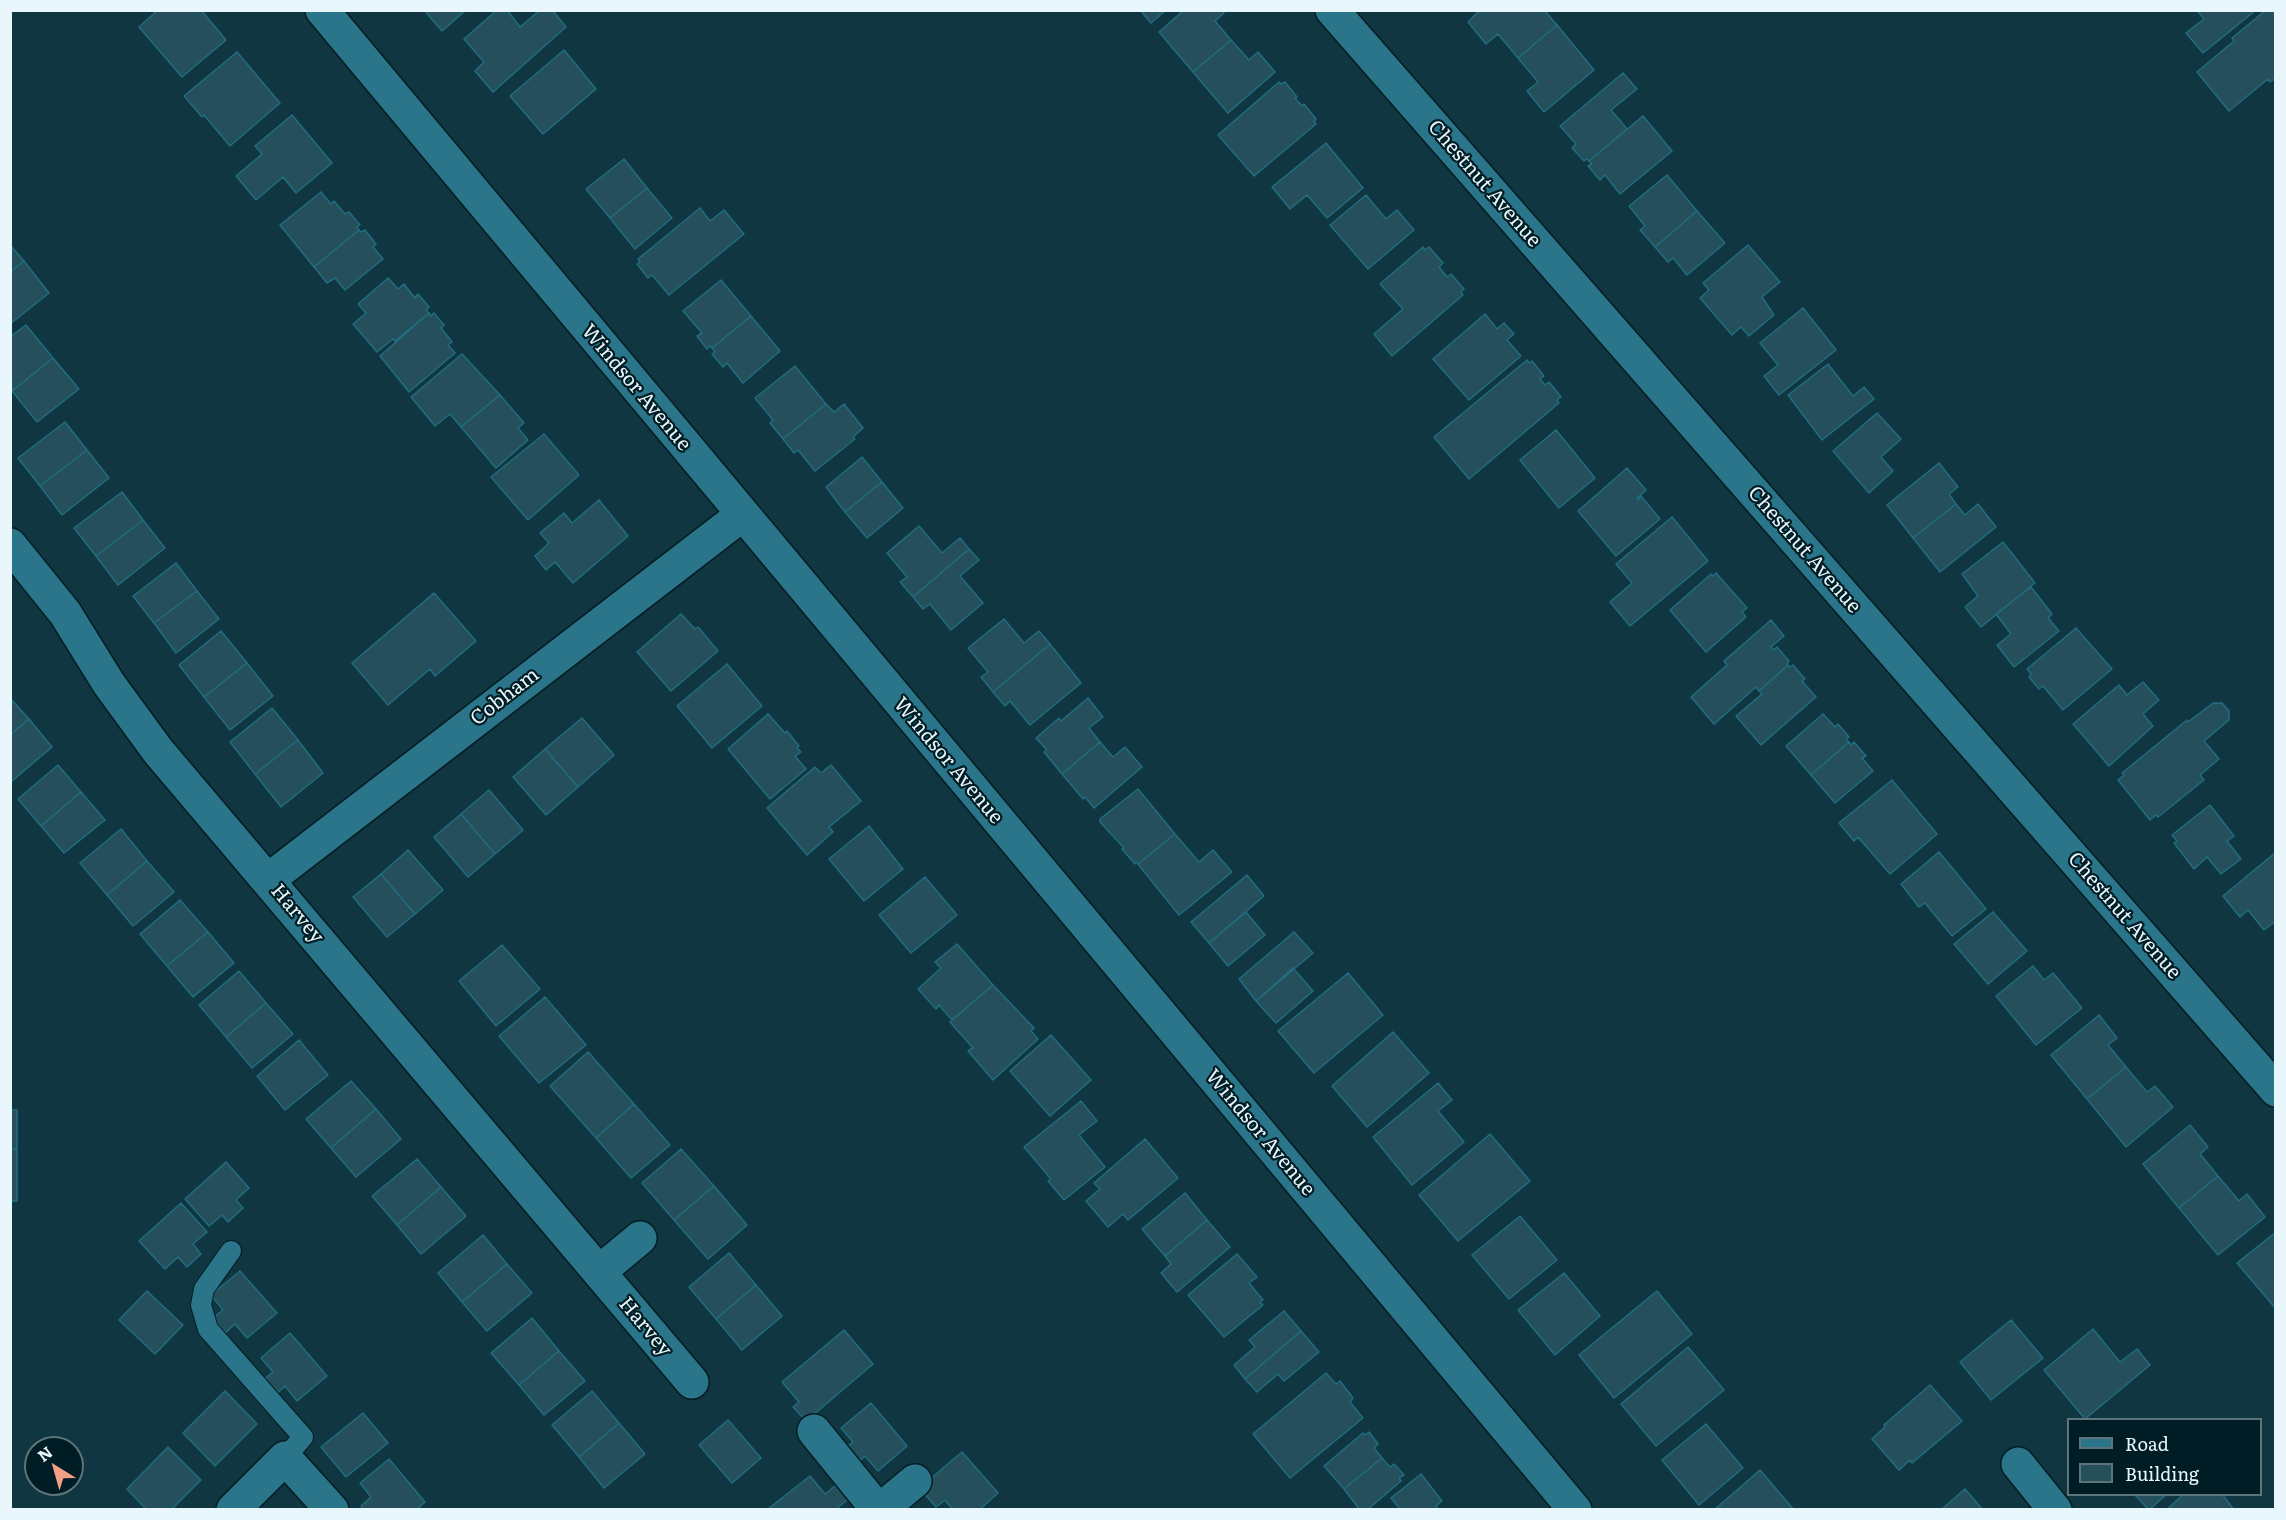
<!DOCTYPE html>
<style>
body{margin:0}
#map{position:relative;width:2286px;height:1520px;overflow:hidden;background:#0f3641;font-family:Literata,serif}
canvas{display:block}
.frame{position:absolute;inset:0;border:12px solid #e9f7fc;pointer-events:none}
.legend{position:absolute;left:2067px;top:1418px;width:195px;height:78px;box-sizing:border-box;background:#001d25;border:2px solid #5d747b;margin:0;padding:8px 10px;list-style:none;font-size:18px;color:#e9f7fc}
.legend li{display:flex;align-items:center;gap:12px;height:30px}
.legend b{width:30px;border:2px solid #5d747b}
.north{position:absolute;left:24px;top:1436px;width:60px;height:60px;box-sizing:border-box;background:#001d25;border:2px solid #5d747b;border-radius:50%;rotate:323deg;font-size:16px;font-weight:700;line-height:24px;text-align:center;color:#e9f7fc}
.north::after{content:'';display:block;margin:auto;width:21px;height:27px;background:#f39f83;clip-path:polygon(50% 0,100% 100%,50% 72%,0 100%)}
</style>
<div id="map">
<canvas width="2286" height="1520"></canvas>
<div class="frame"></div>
<ul class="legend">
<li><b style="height:8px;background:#2a7589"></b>Road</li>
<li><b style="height:16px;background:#254f5a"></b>Building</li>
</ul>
<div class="north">N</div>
</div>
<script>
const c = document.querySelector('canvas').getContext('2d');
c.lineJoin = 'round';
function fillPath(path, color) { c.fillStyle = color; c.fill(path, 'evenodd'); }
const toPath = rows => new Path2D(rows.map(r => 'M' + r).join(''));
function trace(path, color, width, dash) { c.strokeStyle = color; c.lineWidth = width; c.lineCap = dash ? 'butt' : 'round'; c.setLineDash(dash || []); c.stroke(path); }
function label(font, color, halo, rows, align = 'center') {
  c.font = font + ' Literata,serif'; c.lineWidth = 4.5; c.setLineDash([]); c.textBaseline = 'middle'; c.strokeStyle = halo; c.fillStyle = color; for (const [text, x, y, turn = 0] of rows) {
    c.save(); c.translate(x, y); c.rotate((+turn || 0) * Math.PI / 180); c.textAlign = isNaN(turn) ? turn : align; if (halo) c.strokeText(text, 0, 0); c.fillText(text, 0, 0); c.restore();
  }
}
const building = toPath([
 [158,10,201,10,226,40,182,77,139,27,158,10],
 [424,10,466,10,442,31,424,10],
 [497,10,507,10,520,27,540,10,552,10,566,27,493,92,475,71,484,62,464,39,497,10],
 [1140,10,1166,10,1151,23,1140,10],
 [1184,10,1222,10,1224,13,1215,21,1231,40,1193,72,1159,32,1184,10],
 [1480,10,1544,10,1557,25,1518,58,1498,34,1486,44,1468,22,1480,10],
 [2197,10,2256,10,2203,53,2186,33,2204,19,2197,10],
 [2266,10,2276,10,2276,78,2270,82,2268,79,2229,111,2197,72,2234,41,2232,38,2266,10],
 [1557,25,1594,70,1544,112,1527,91,1538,82,1518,58,1557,25],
 [1231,40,1249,60,1258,52,1275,72,1228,113,1193,72,1231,40],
 [564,50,596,89,543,134,510,96,564,50],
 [237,52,280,103,230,146,204,115,202,117,184,96,237,52],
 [1623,73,1637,89,1611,110,1627,129,1589,161,1587,159,1584,161,1572,148,1576,144,1560,126,1623,73],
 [1279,82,1281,84,1285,82,1297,97,1295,98,1302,106,1304,104,1316,119,1314,121,1316,124,1254,176,1218,135,1279,82],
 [292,115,332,163,296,193,283,177,256,200,236,176,262,154,255,146,292,115],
 [1643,116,1672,151,1620,194,1605,175,1600,180,1588,166,1592,164,1589,161,1643,116],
 [1326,143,1363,188,1327,218,1307,195,1290,209,1272,187,1326,143],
 [624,159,647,188,610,218,586,189,624,159],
 [1667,175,1697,211,1655,247,1640,230,1645,226,1629,206,1667,175],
 [647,188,672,218,635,249,610,218,647,188],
 [321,192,331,204,334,201,345,214,349,212,360,225,357,227,359,230,314,267,280,225,321,192],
 [1366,195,1386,219,1397,210,1414,230,1368,269,1330,225,1366,195],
 [700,208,710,221,724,210,744,234,669,295,652,275,648,278,637,264,640,262,638,259,700,208],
 [1697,211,1725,243,1687,275,1673,258,1668,262,1655,247,1697,211],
 [359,230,361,232,365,230,376,244,373,247,383,259,345,290,335,278,327,283,314,267,359,230],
 [10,245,24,261,10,272,10,245],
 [1748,245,1780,282,1762,297,1774,315,1749,336,1741,327,1732,335,1700,298,1709,290,1703,283,1748,245],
 [1423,247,1425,250,1429,247,1443,263,1439,267,1447,277,1451,274,1464,289,1461,292,1463,295,1392,356,1374,334,1403,309,1380,284,1423,247],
 [24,261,49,293,10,324,10,272,24,261],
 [388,278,398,289,404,284,415,298,418,294,429,307,426,310,429,313,395,341,393,339,377,352,353,324,366,313,358,304,388,278],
 [721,280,751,316,712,348,710,346,707,349,697,336,702,333,683,311,721,280],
 [1803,308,1836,350,1779,395,1764,376,1778,365,1760,343,1803,308],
 [429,313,431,316,434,313,444,325,441,328,452,342,448,345,455,353,409,392,380,356,429,313],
 [1485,314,1497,329,1504,323,1514,334,1507,340,1521,356,1469,400,1433,359,1485,314],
 [751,316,780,351,743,383,727,363,723,367,712,354,715,352,712,348,751,316],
 [26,325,53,358,12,391,10,337,26,325],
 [462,354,500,395,461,427,450,414,435,426,411,397,462,354],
 [53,358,79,389,37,422,12,391,53,358],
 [1527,360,1529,363,1532,361,1544,376,1540,379,1545,385,1549,382,1561,397,1557,400,1559,403,1469,479,1434,437,1527,360],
 [1828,364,1853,396,1864,387,1874,399,1822,440,1788,395,1828,364],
 [795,366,826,404,783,439,770,423,773,420,755,398,795,366],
 [500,395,524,423,518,428,528,440,496,468,461,427,500,395],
 [826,404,834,412,844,404,863,428,853,437,855,439,815,471,798,450,794,453,783,439,826,404],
 [1877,413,1901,439,1881,457,1893,471,1869,493,1833,451,1877,413],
 [65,422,87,450,40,486,18,458,65,422],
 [1556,430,1595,478,1559,508,1520,460,1556,430],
 [544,434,579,475,528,520,491,477,544,434],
 [87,450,109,478,62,515,40,486,87,450],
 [862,457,882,482,845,512,826,487,862,457],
 [1939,463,1958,487,1949,494,1956,504,1913,538,1887,505,1939,463],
 [1627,468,1646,490,1637,498,1638,500,1641,496,1660,519,1616,556,1578,511,1627,468],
 [882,482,903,508,867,538,845,512,882,482],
 [122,492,143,520,96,556,74,528,122,492],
 [599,500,628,536,573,583,555,562,546,570,535,556,549,543,540,533,564,513,572,523,599,500],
 [1956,504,1965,515,1978,504,1996,527,1940,572,1913,538,1956,504],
 [1672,517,1708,561,1630,626,1610,602,1632,583,1616,564,1672,517],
 [143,520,165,548,118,585,96,556,143,520],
 [919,526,942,553,960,538,969,549,913,597,900,582,907,577,887,553,919,526],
 [2003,542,2035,583,1981,627,1965,607,1978,596,1962,574,2003,542],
 [969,549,979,560,960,576,983,603,951,630,930,604,923,609,913,597,969,549],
 [176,563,197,591,154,623,133,596,176,563],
 [1716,573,1747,608,1742,612,1746,617,1706,652,1670,610,1711,574,1713,576,1716,573],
 [2031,587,2052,614,2048,618,2059,631,2014,667,1997,645,2011,634,1996,614,2031,587],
 [197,591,219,619,176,653,154,623,197,591],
 [434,593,476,641,435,676,430,669,388,705,352,663,434,593],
 [681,614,695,629,698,627,718,651,671,691,637,652,681,614],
 [1004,619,1024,643,1039,631,1050,644,993,692,981,677,988,672,968,648,1004,619],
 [1771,620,1784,636,1771,647,1774,650,1777,647,1789,661,1787,663,1788,665,1759,691,1756,687,1714,724,1691,697,1727,665,1724,661,1771,620],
 [2076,628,2112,669,2063,710,2043,686,2039,689,2029,677,2031,674,2027,669,2076,628],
 [221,631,247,663,204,697,179,665,221,631],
 [1050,644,1081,683,1030,725,1010,701,1005,706,993,692,1050,644],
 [247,663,273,696,230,730,204,697,247,663],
 [727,664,762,706,712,748,677,706,727,664],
 [1788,665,1790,667,1793,665,1805,679,1802,681,1816,697,1761,745,1736,716,1762,694,1759,691,1788,665],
 [2143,682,2159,700,2143,714,2153,726,2109,766,2073,724,2119,685,2127,695,2143,682],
 [10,698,29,719,10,735,10,698],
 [1088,698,1103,717,1089,728,1100,742,1062,774,1044,752,1047,750,1036,738,1059,718,1061,721,1088,698],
 [2213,703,2222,703,2229,711,2229,720,2204,741,2219,759,2200,775,2204,780,2158,817,2156,815,2150,820,2118,780,2124,775,2122,773,2187,720,2188,722,2213,703],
 [272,708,298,740,255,774,230,742,272,708],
 [768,714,785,733,787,731,799,746,797,748,801,752,795,756,806,769,770,799,728,749,768,714],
 [1823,714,1835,727,1838,724,1849,737,1846,740,1849,742,1811,775,1786,746,1823,714],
 [582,718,614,755,578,787,545,749,582,718],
 [29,719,52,747,12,781,10,779,10,735,29,719],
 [298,740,323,773,281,807,255,774,298,740],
 [1100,742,1113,757,1125,747,1142,767,1094,808,1085,797,1083,799,1062,774,1100,742],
 [1849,742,1851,745,1854,742,1866,756,1862,758,1873,771,1835,803,1811,775,1849,742],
 [545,749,578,787,546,815,513,777,545,749],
 [58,765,81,792,41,826,18,799,58,765],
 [831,765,861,801,829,827,833,832,807,855,767,808,815,767,821,773,831,765],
 [1892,780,1937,834,1890,874,1858,837,1854,841,1839,823,1892,780],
 [1138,789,1175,834,1138,864,1136,862,1135,864,1122,849,1124,848,1100,822,1100,819,1138,789],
 [489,790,523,830,495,854,461,814,489,790],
 [81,792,105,820,64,853,41,826,81,792],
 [2210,805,2234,836,2227,841,2241,859,2221,874,2207,857,2194,869,2174,843,2177,841,2172,835,2210,805],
 [461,814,495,854,468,877,434,837,461,814],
 [869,826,903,869,864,901,829,859,869,826],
 [121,829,147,861,107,895,80,863,121,829],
 [1175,834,1199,862,1213,850,1232,872,1179,915,1138,864,1175,834],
 [408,850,443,890,415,914,381,874,408,850],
 [1939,852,1986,909,1952,936,1925,903,1919,907,1901,884,1939,852],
 [2276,852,2276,921,2264,930,2248,910,2240,917,2223,896,2276,852],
 [147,861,174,892,133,926,107,895,147,861],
 [381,874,415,914,387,937,353,897,381,874],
 [1247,875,1264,896,1209,943,1191,922,1247,875],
 [925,877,957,915,911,953,879,915,925,877],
 [180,900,208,932,167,966,140,934,180,900],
 [1246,912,1265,935,1228,966,1209,943,1246,912],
 [1993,912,2027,951,1988,984,1954,944,1993,912],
 [208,932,234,963,193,997,167,966,208,932],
 [1294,932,1313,953,1256,1001,1239,979,1294,932],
 [957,944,993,985,952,1020,939,1005,936,1009,918,989,941,968,935,962,957,944],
 [502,945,540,989,496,1026,459,981,502,945],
 [2033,966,2044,980,2053,973,2082,1008,2036,1045,1996,996,2033,966],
 [1293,968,1313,991,1276,1023,1256,1001,1293,968],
 [239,971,266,1003,226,1037,199,1005,239,971],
 [1348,973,1383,1015,1314,1073,1278,1031,1348,973],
 [993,985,1034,1028,1031,1031,1038,1039,993,1080,968,1051,973,1048,950,1022,993,985],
 [545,997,586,1045,539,1083,499,1036,545,997],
 [266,1003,293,1034,252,1068,226,1037,266,1003],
 [2099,1015,2117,1038,2108,1045,2126,1067,2087,1099,2051,1055,2099,1015],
 [1393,1032,1429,1073,1367,1127,1332,1086,1393,1032],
 [1051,1035,1091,1080,1050,1116,1010,1071,1051,1035],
 [299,1040,328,1075,285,1110,257,1076,299,1040],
 [588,1052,634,1104,596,1138,550,1086,588,1052],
 [2126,1067,2147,1092,2155,1086,2173,1107,2126,1147,2087,1099,2126,1067],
 [351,1081,376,1109,331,1148,306,1119,351,1081],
 [1438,1083,1452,1100,1438,1111,1464,1142,1412,1185,1373,1137,1438,1083],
 [1081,1101,1097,1121,1079,1135,1105,1167,1064,1200,1048,1181,1051,1179,1024,1147,1081,1101],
 [634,1104,670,1145,631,1178,596,1138,634,1104],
 [376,1109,401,1139,356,1177,331,1148,376,1109],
 [10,1110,17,1110,17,1149,10,1149,10,1110],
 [2190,1125,2208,1147,2200,1154,2218,1176,2179,1208,2143,1164,2190,1125],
 [1490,1134,1530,1181,1458,1241,1419,1195,1490,1134],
 [1145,1139,1178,1178,1128,1220,1123,1214,1108,1227,1086,1201,1100,1189,1094,1183,1145,1139],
 [10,1149,17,1149,17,1201,10,1201,10,1149],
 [681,1149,714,1186,674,1220,642,1183,681,1149],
 [417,1159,441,1187,397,1225,372,1196,417,1159],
 [226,1162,249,1188,236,1200,243,1208,228,1222,222,1215,209,1226,185,1199,226,1162],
 [2218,1176,2239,1201,2247,1194,2265,1217,2218,1255,2179,1208,2218,1176],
 [714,1186,747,1225,708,1259,674,1220,714,1186],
 [441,1187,466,1216,421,1254,397,1225,441,1187],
 [1185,1193,1207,1220,1165,1256,1142,1229,1185,1193],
 [181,1203,207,1232,193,1244,201,1254,187,1267,178,1257,165,1269,139,1241,181,1203],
 [1520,1216,1557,1260,1509,1299,1472,1255,1520,1216],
 [1207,1220,1230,1247,1177,1292,1161,1273,1171,1264,1165,1256,1207,1220],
 [2276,1232,2276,1309,2237,1263,2276,1232],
 [483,1235,507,1264,462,1302,438,1273,483,1235],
 [729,1253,756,1285,716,1319,689,1287,729,1253],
 [1237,1254,1257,1277,1249,1283,1263,1300,1260,1302,1263,1305,1224,1337,1188,1295,1237,1254],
 [507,1264,532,1293,487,1331,462,1302,507,1264],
 [240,1271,277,1313,247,1338,235,1324,225,1333,213,1318,223,1310,211,1295,240,1271],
 [1564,1273,1600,1316,1555,1355,1518,1310,1564,1273],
 [756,1285,782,1316,742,1350,716,1319,756,1285],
 [147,1291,183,1325,155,1354,119,1320,147,1291],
 [1657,1291,1692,1334,1614,1398,1579,1355,1657,1291],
 [1284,1311,1301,1331,1245,1379,1234,1365,1255,1347,1249,1340,1284,1311],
 [532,1318,559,1351,519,1385,491,1353,532,1318],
 [2011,1320,2043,1358,1991,1400,1960,1362,2011,1320],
 [2093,1329,2120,1362,2137,1349,2150,1365,2085,1419,2044,1370,2093,1329],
 [844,1330,873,1364,806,1421,793,1407,799,1402,782,1382,844,1330],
 [1301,1331,1319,1352,1284,1381,1278,1374,1257,1392,1245,1379,1301,1331],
 [290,1333,327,1376,297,1401,285,1386,275,1395,263,1380,273,1372,261,1358,290,1333],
 [1688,1347,1724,1390,1656,1446,1621,1404,1688,1347],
 [559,1351,585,1381,544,1415,519,1385,559,1351],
 [1326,1373,1336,1384,1340,1381,1353,1398,1350,1402,1363,1418,1290,1478,1253,1434,1326,1373],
 [1930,1385,1962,1421,1912,1463,1910,1460,1899,1470,1872,1439,1885,1427,1884,1425,1930,1385],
 [225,1391,257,1424,215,1466,183,1433,225,1391],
 [592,1391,619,1423,579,1457,552,1425,592,1391],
 [871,1403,907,1446,878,1471,865,1456,855,1465,843,1450,853,1442,841,1428,871,1403],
 [363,1413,388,1443,346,1477,321,1447,363,1413],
 [728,1420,761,1458,732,1483,699,1445,728,1420],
 [619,1423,645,1454,604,1488,579,1457,619,1423],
 [1706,1424,1743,1468,1699,1505,1662,1460,1706,1424],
 [1369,1432,1378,1444,1374,1448,1382,1458,1344,1489,1324,1466,1363,1433,1365,1435,1369,1432],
 [168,1447,201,1480,171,1510,147,1510,127,1489,168,1447],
 [962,1452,998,1493,979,1510,953,1510,945,1500,936,1507,923,1492,932,1484,929,1480,962,1452],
 [1382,1458,1390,1467,1394,1464,1404,1475,1399,1478,1401,1481,1367,1510,1360,1510,1344,1489,1382,1458],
 [389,1459,425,1502,416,1510,364,1510,361,1506,371,1497,360,1483,389,1459],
 [1760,1470,1794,1510,1714,1510,1760,1470],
 [1421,1474,1442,1501,1436,1506,1439,1510,1397,1510,1399,1508,1391,1498,1421,1474],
 [810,1476,825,1494,839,1483,850,1498,838,1507,840,1510,768,1509,810,1476],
 [1965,1489,1983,1510,1941,1510,1965,1489],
 [2134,1494,2167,1494,2149,1510,2134,1494],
 [2184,1494,2222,1494,2234,1510,2166,1510,2184,1494]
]);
fillPath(building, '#254f5a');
trace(building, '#216d81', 1.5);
const lane = toPath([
 [231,1251,204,1289,201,1305,208,1329,303,1437,285,1458]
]);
const street = toPath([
 [322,10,1575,1510],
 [1332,10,2276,1090],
 [10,545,65,613,109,684,158,751,692,1382],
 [268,880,742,515],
 [599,1272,640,1238],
 [814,1431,878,1510],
 [2018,1464,2055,1510],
 [233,1510,285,1458,332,1510],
 [880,1510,915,1481]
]);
trace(lane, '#051c22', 22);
trace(street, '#051c22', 36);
trace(lane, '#2a7589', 20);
trace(street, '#2a7589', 33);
label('20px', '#e9f7fc', '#001d25', [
 ["Chestnut Avenue",1484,184,49],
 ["Windsor Avenue",636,388,50],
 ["Chestnut Avenue",1804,550,49],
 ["Cobham",505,697,-38],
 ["Windsor Avenue",948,761,50],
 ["Harvey",297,914,50],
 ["Chestnut Avenue",2124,916,49],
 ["Windsor Avenue",1260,1133,50],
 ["Harvey",645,1327,50]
]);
</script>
